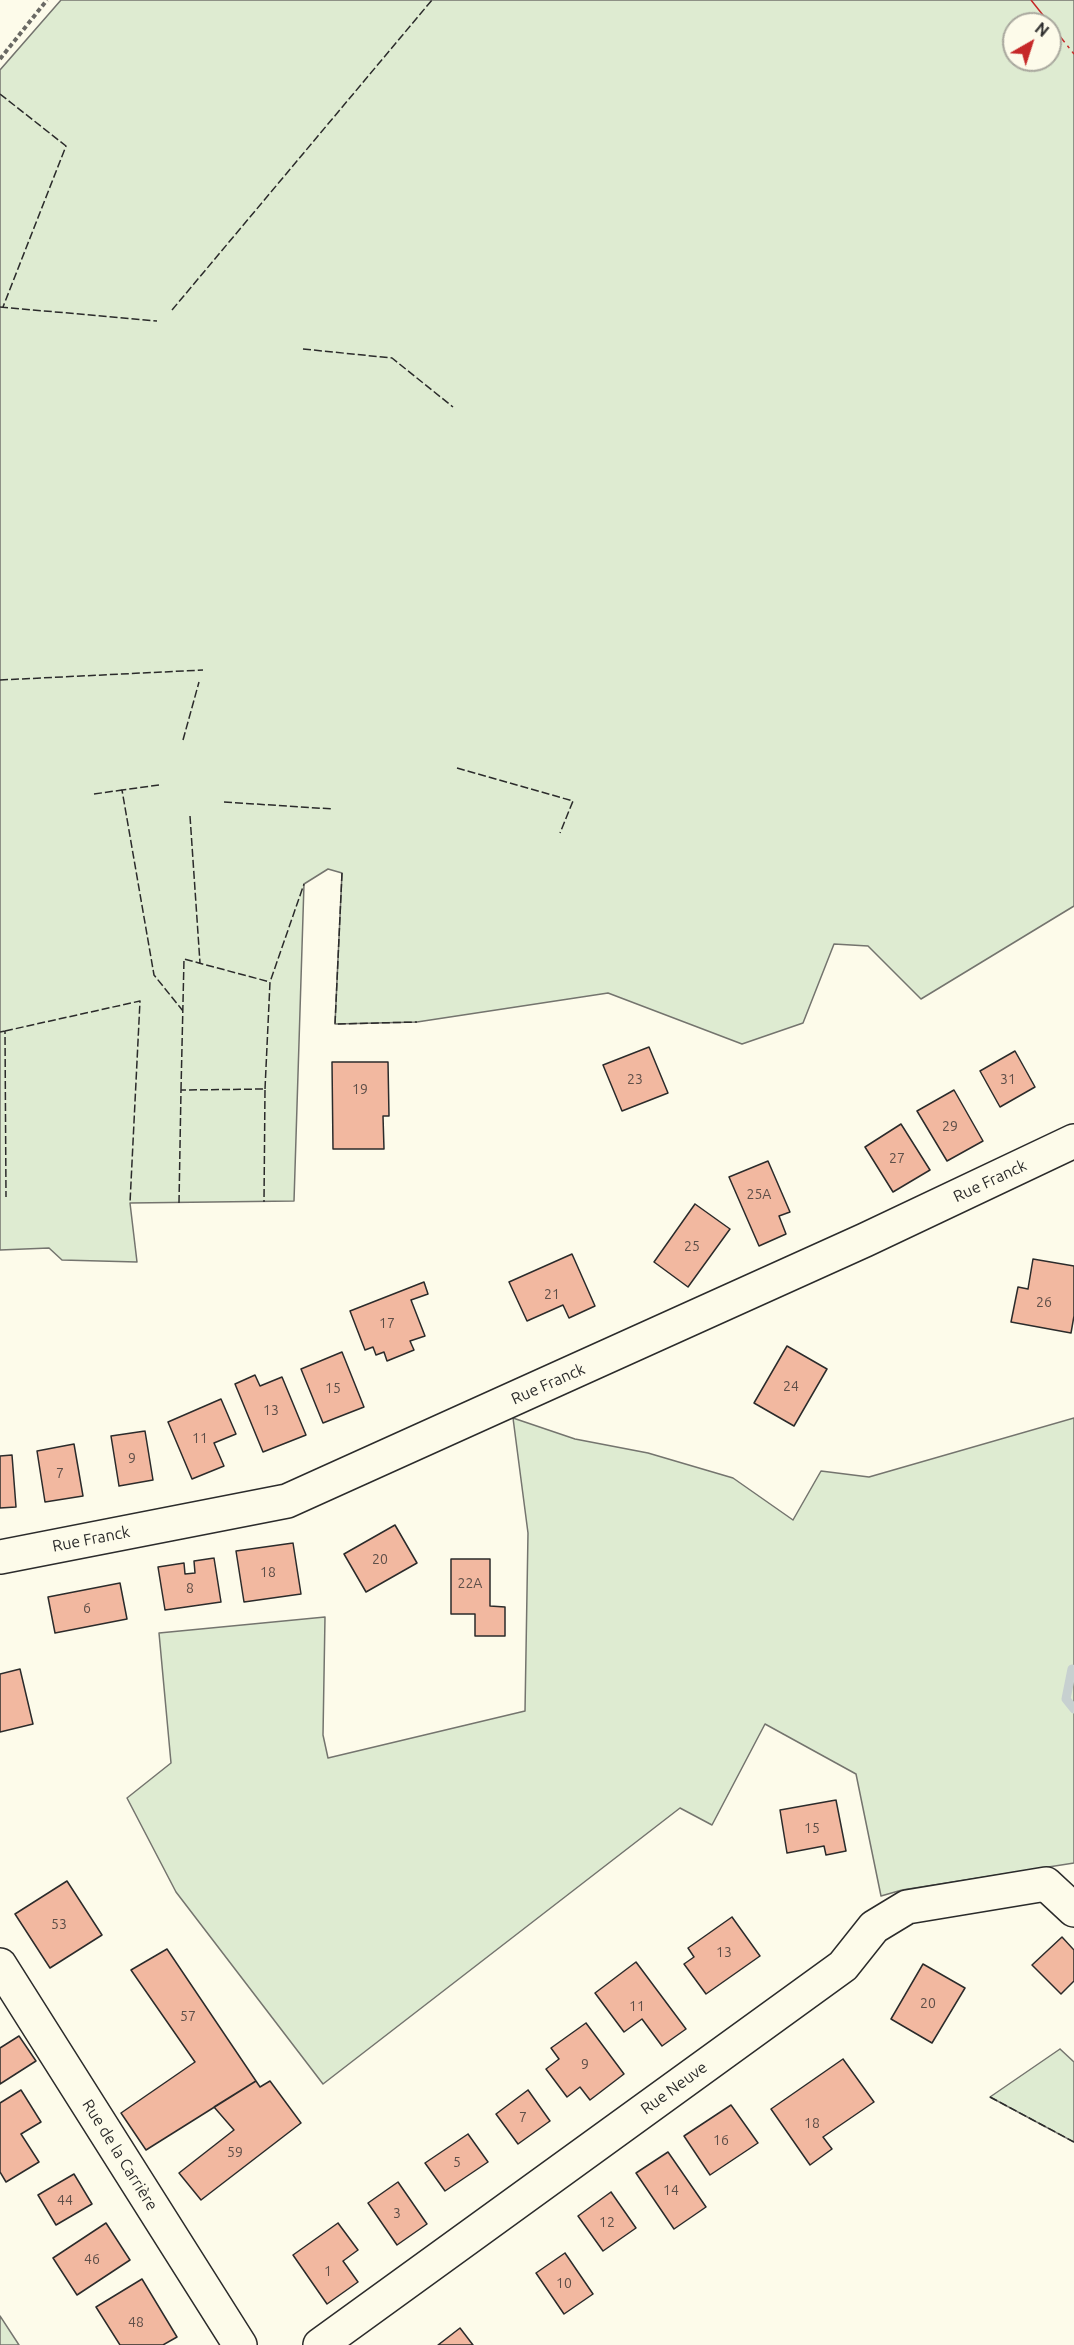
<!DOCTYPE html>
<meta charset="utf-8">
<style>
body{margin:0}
#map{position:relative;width:1074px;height:2345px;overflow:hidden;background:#fdfbea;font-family:Ubuntu,sans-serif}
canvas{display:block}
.north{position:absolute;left:1002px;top:12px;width:60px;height:60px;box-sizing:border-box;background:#fdfbea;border:2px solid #a9a89e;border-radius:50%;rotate:39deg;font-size:16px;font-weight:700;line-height:24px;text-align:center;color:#2b2b2b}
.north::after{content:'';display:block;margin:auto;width:21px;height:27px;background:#c62828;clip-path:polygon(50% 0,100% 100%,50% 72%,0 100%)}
</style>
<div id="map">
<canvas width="1074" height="2345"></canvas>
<div class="north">N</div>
</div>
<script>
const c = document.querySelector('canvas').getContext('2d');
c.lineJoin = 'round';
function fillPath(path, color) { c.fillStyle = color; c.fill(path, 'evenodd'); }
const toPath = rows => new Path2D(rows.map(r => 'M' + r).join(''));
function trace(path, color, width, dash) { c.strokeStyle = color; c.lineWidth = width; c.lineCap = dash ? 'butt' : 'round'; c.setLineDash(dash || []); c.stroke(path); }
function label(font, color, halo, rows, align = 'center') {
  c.font = font + ' Ubuntu,sans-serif'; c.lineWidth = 4.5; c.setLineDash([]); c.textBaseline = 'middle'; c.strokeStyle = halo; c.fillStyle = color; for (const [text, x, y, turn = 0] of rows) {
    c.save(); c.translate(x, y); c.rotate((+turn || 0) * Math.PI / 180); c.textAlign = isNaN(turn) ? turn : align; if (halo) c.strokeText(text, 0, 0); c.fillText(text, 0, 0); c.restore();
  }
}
const green = toPath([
 [61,0,1074,0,1074,906,921,999,868,946,834,944,803,1023,742,1044,608,993,417,1022,335,1024,342,873,328,869,304,884,294,1201,130,1203,137,1262,62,1260,49,1248,0,1250,0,70,61,0],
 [1014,24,1050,24,1050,60,1014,60,1014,24],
 [513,1418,575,1439,648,1453,733,1478,793,1520,821,1471,869,1477,1074,1418,1074,1863,902,1890,881,1896,856,1774,765,1724,712,1825,680,1808,323,2084,176,1892,127,1798,171,1763,159,1633,325,1617,323,1735,328,1758,525,1711,528,1533,513,1418],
 [1060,2049,1074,2062,1074,2142,990,2097,1060,2049],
 [0,2316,19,2345,0,2345,0,2316]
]);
fillPath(green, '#deebd1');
trace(green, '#74746e', 1.5);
trace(toPath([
 [1072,1669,1066,1699,1074,1709]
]), '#c7d0d0', 9);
const building = toPath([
 [649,1047,668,1093,622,1111,603,1065,649,1047],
 [1015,1051,1035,1087,1000,1107,980,1071,1015,1051],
 [332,1062,388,1062,389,1116,383,1116,384,1149,333,1149,332,1062],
 [954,1090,983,1141,947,1161,917,1111,954,1090],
 [901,1124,930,1170,893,1192,865,1147,901,1124],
 [768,1161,790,1212,779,1216,786,1234,759,1246,729,1177,768,1161],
 [695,1204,730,1229,688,1287,654,1262,695,1204],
 [572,1254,595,1306,569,1318,563,1305,527,1321,509,1282,572,1254],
 [1033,1259,1074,1266,1074,1316,1071,1333,1011,1322,1018,1287,1028,1289,1033,1259],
 [424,1282,428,1294,411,1300,425,1336,410,1341,414,1350,387,1361,384,1352,376,1355,373,1347,365,1350,350,1311,424,1282],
 [787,1346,827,1369,794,1426,754,1403,787,1346],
 [342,1352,364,1407,323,1423,301,1369,342,1352],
 [255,1375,260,1386,282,1377,306,1435,263,1452,235,1384,255,1375],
 [221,1399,236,1434,214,1443,224,1466,192,1479,168,1422,221,1399],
 [145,1431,153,1480,119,1486,111,1436,145,1431],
 [74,1444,83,1496,45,1502,37,1451,74,1444],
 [12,1455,16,1507,0,1508,0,1456,12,1455],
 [395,1525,417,1563,366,1592,344,1554,395,1525],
 [293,1543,301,1594,244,1602,236,1551,293,1543],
 [214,1558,221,1602,165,1610,158,1567,184,1563,185,1574,195,1573,194,1561,214,1558],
 [451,1559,490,1559,490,1606,505,1607,505,1636,475,1636,475,1614,451,1614,451,1559],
 [120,1583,127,1619,55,1633,48,1597,120,1583],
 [20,1669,33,1724,0,1732,0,1674,20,1669],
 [836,1800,846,1851,826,1855,824,1846,787,1853,780,1810,836,1800],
 [67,1881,102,1935,50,1968,15,1914,67,1881],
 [732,1917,760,1956,706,1994,684,1964,694,1957,688,1948,732,1917],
 [1062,1937,1074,1950,1074,1981,1061,1994,1032,1965,1062,1937],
 [167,1949,256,2081,146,2150,121,2113,195,2062,131,1970,167,1949],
 [636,1962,686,2029,662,2046,642,2019,624,2032,595,1993,636,1962],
 [923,1964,965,1988,932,2043,891,2019,923,1964],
 [586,2023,624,2074,590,2100,580,2087,567,2097,546,2069,559,2059,551,2048,586,2023],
 [19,2036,36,2061,0,2084,0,2048,19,2036],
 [843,2059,874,2102,823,2137,832,2149,810,2165,771,2109,843,2059],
 [256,2081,260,2087,270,2081,301,2123,201,2200,179,2173,234,2130,214,2107,256,2081],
 [21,2090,41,2122,21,2134,39,2162,6,2182,0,2172,0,2103,21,2090],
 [528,2090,550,2121,518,2144,496,2114,528,2090],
 [731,2105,758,2143,710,2175,684,2136,731,2105],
 [468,2134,488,2162,445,2191,425,2163,468,2134],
 [668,2152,706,2207,674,2229,636,2173,668,2152],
 [74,2174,92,2204,56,2225,38,2195,74,2174],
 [398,2182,427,2224,397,2245,368,2203,398,2182],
 [611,2192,636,2228,603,2251,578,2216,611,2192],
 [106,2223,130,2260,77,2295,53,2258,106,2223],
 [338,2223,358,2250,343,2261,358,2282,327,2304,293,2255,338,2223],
 [565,2253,593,2294,564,2314,536,2273,565,2253],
 [142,2279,177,2337,163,2345,120,2345,96,2307,142,2279],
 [460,2328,473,2345,438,2345,460,2328]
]);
fillPath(building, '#f2b8a0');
trace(building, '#2b2b2b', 1.5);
const minor = toPath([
 [0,1557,287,1501,865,1240,1074,1141],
 [0,1965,240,2345],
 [320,2345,843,1966,874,1927,907,1907,1046,1884,1074,1910]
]);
trace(minor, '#2b2b2b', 36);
trace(toPath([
 [0,59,47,0]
]), '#6a6964', 4, [4.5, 3]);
trace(minor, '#fdfbea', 33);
trace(toPath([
 [0,94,66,146,3,307],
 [0,307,157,321],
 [172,310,432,0],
 [303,349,392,358,453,407],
 [0,680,203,670],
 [183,740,199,682],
 [457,768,573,801,560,833],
 [159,785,122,790,154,975,183,1011],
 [94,794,122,790],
 [224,802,333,809],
 [190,816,200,963],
 [342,873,335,1024,417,1022],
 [5,1031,140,1001,130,1203],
 [0,1032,5,1031,6,1197],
 [265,1089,270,982,304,884],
 [181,1090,184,959,270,982],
 [179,1203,181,1090,265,1089,264,1202],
 [990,2097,1074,2142]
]), '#2b2b2b', 1.5, [8, 3]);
trace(toPath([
 [1031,0,1074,54]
]), '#c62828', 1.5, [21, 4.5, 3, 4.5]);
label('14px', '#5d4e48', null, [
 ["23",635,1079],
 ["31",1008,1079],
 ["19",360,1089],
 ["29",950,1126],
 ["27",897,1158],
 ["25A",759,1194],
 ["25",692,1246],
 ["21",552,1294],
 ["26",1044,1302],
 ["17",387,1323],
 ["24",791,1386],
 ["15",333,1388],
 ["13",271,1410],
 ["11",200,1438],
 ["9",132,1458],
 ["7",60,1473],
 ["20",380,1559],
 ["18",268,1572],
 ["22A",470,1583],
 ["8",190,1588],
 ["6",87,1608],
 ["15",812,1828],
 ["53",59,1924],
 ["13",724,1952],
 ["20",928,2003],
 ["11",637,2006],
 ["57",188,2016],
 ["9",585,2064],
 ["7",523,2117],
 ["18",812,2123],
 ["16",721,2140],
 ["59",235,2152],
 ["5",457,2162],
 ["14",671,2190],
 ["44",65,2200],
 ["3",397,2213],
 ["12",607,2222],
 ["46",92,2259],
 ["1",328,2271],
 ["10",564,2283],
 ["48",136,2322]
]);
label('16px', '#2b2b2b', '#fdfbea', [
 ["Rue Franck",990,1181,-25],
 ["Rue Franck",548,1384,-24],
 ["Rue Franck",91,1539,-11],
 ["Rue Neuve",674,2088,-36],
 ["Rue de la Carrière",120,2155,58]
]);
</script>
